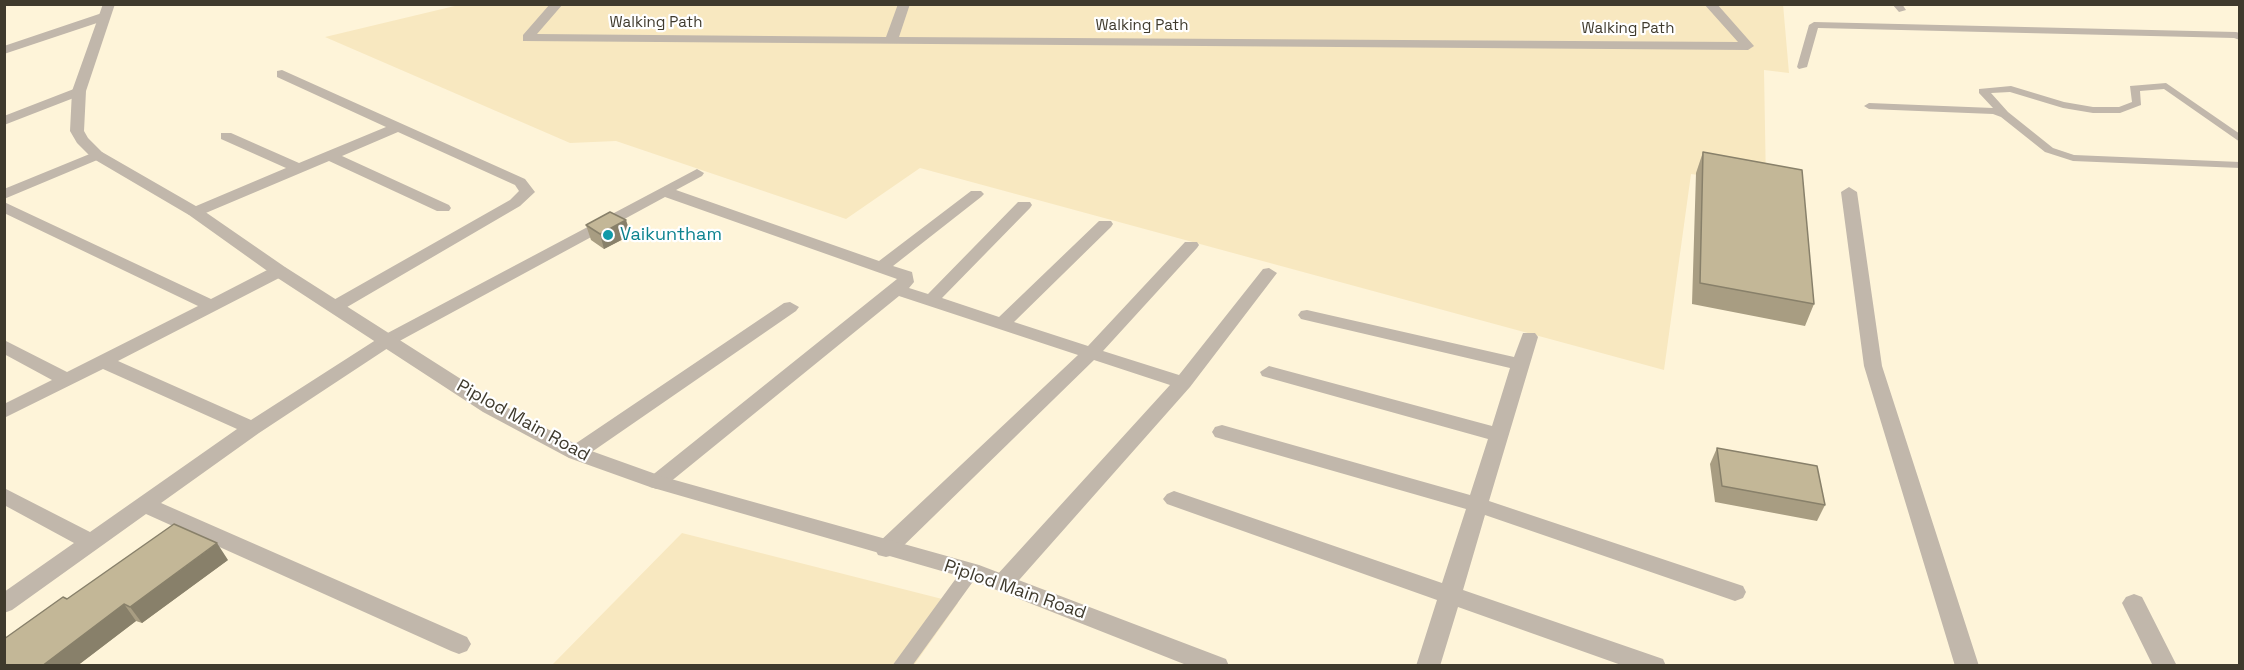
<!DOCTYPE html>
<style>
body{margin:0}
#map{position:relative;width:2244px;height:670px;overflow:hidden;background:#fef4d9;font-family:"Space Grotesk",sans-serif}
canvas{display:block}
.frame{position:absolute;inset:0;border:6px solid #3f3a2d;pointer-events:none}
</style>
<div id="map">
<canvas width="2244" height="670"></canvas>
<div class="frame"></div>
</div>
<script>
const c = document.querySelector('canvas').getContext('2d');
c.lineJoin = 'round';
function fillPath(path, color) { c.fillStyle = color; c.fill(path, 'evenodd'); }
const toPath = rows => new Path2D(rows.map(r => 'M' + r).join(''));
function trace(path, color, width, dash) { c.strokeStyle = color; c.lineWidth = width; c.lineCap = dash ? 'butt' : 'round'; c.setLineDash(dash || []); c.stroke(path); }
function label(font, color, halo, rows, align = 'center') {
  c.font = font + ' "Space Grotesk",sans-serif'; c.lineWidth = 4.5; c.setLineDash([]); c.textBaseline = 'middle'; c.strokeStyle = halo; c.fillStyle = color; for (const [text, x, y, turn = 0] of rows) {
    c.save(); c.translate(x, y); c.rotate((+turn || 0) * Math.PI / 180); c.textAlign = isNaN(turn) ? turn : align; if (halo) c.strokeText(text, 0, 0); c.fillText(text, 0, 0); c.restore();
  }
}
fillPath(toPath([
 [463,4,1783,4,1789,73,1764,70,1766,185,1691,174,1664,370,920,168,846,219,616,141,570,143,325,37],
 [682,533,958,603,914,665,551,666]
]), '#f8e8c0');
fillPath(toPath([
 [1892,4,1902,4,1906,10,1899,12,1892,4],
 [1814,22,2236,32,2240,33,2240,40,2234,38,1818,28,1807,67,1799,69,1797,67,1809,25,1814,22],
 [2166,83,2240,134,2240,142,2164,89,2140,91,2141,105,2120,113,2093,113,2063,108,2010,92,1991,93,2008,112,2053,148,2074,155,2240,162,2240,168,2073,161,2045,152,2001,117,1993,114,1869,109,1864,106,1869,103,1993,108,1979,93,1979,89,2011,86,2064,102,2093,107,2119,107,2132,102,2130,86,2166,83],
 [971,565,977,566,979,571,977,576,912,666,892,666,965,566,971,565]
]), '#c1b7ab');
fillPath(toPath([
 [550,4,563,4,537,34,886,37,898,4,910,4,899,37,1738,42,1704,4,1717,4,1754,46,1748,50,523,41,523,35,550,4],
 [105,12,109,13,109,19,4,54,4,46,105,12],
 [282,70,525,179,535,192,520,206,342,310,330,310,327,306,330,302,510,200,519,191,515,185,398,132,342,156,449,205,451,208,449,211,437,211,329,161,201,215,189,215,187,212,189,209,286,168,221,139,221,133,231,133,299,163,386,127,277,77,277,71,282,70],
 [79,87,84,88,84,94,4,125,4,116,79,87],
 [97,151,102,152,104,155,102,158,4,199,4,189,97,151],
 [697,169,704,173,702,176,676,190,879,261,971,191,981,191,984,194,981,197,893,266,912,272,914,282,909,288,928,294,1018,202,1030,202,1032,205,1030,208,942,298,999,317,1099,221,1111,221,1113,224,1111,227,1014,322,1088,346,1185,242,1197,242,1199,245,1197,248,1103,351,1179,375,1263,269,1269,268,1277,273,1190,387,1012,588,1004,591,996,588,993,582,996,576,1170,385,1094,360,894,555,886,557,878,555,875,549,878,543,1078,355,899,296,664,487,657,489,650,487,647,482,650,477,897,279,665,197,394,344,259,433,161,503,467,637,471,644,467,651,459,654,451,651,146,514,12,610,4,613,4,592,74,543,4,505,4,488,90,532,237,429,103,369,4,418,4,404,52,380,4,354,4,340,67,372,198,306,4,213,4,202,211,299,273,267,285,267,287,271,285,275,118,361,251,420,382,336,697,169],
 [1849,187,1857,192,1882,366,1979,666,1955,666,1864,366,1841,192,1849,187],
 [790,302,799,307,796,311,583,458,569,458,566,453,569,448,784,303,790,302],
 [1307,310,1514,357,1523,333,1535,333,1538,337,1489,501,1743,586,1746,592,1743,598,1735,601,1485,515,1463,590,1663,659,1666,666,1624,666,1458,607,1440,666,1416,666,1437,600,1167,504,1163,499,1167,494,1174,491,1442,583,1466,509,1215,437,1212,432,1215,427,1222,425,1470,495,1488,439,1262,376,1260,372,1269,366,1492,426,1510,368,1301,319,1298,315,1301,311,1307,310],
 [2134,594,2142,597,2177,666,2153,666,2122,603,2126,597,2134,594]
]), '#c1b7ab');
fillPath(toPath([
 [103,4,115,4,86,91,84,131,88,138,102,152,201,209,285,267,497,402,583,448,664,477,979,565,1226,659,1229,666,1189,666,966,578,650,487,569,458,483,412,273,275,189,215,92,158,77,143,70,131,72,91,103,4]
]), '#c1b7ab');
fillPath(toPath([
 [1703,152,1814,304,1805,326,1692,304,1696,173],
 [586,225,631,235,604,249,591,240],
 [1717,448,1825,505,1817,521,1715,502,1710,464],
 [228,560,142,623,136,621,77,666,4,666,67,599]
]), '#a89d82');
fillPath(toPath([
 [626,220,631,235,604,249,600,234],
 [217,543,228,560,142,623,130,607],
 [124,604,136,621,77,666,42,666]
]), '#88806a');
const building = toPath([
 [1703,152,1802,170,1814,304,1700,283,1703,152],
 [610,212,626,220,600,234,586,225,610,212],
 [1717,448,1817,466,1825,505,1722,486,1717,448],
 [174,524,217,543,130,607,124,604,42,666,4,666,4,639,63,597,67,599,174,524]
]);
fillPath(building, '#c3b797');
trace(building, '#88806a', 1.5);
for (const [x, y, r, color] of [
 [608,235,6,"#0f9aa8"]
]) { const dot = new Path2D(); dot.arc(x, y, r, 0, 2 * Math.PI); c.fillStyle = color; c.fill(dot); trace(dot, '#fff', 2); }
label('15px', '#3f3a2d', '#fff', [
 ["Walking Path",656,23],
 ["Walking Path",1142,26],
 ["Walking Path",1628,29]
]);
label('18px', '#0d838f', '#fff', [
 ["Vaikuntham",620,235]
], 'left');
label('18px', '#3f3a2d', '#fff', [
 ["Piplod Main Road",523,421,29],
 ["Piplod Main Road",1015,590,19]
]);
</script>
